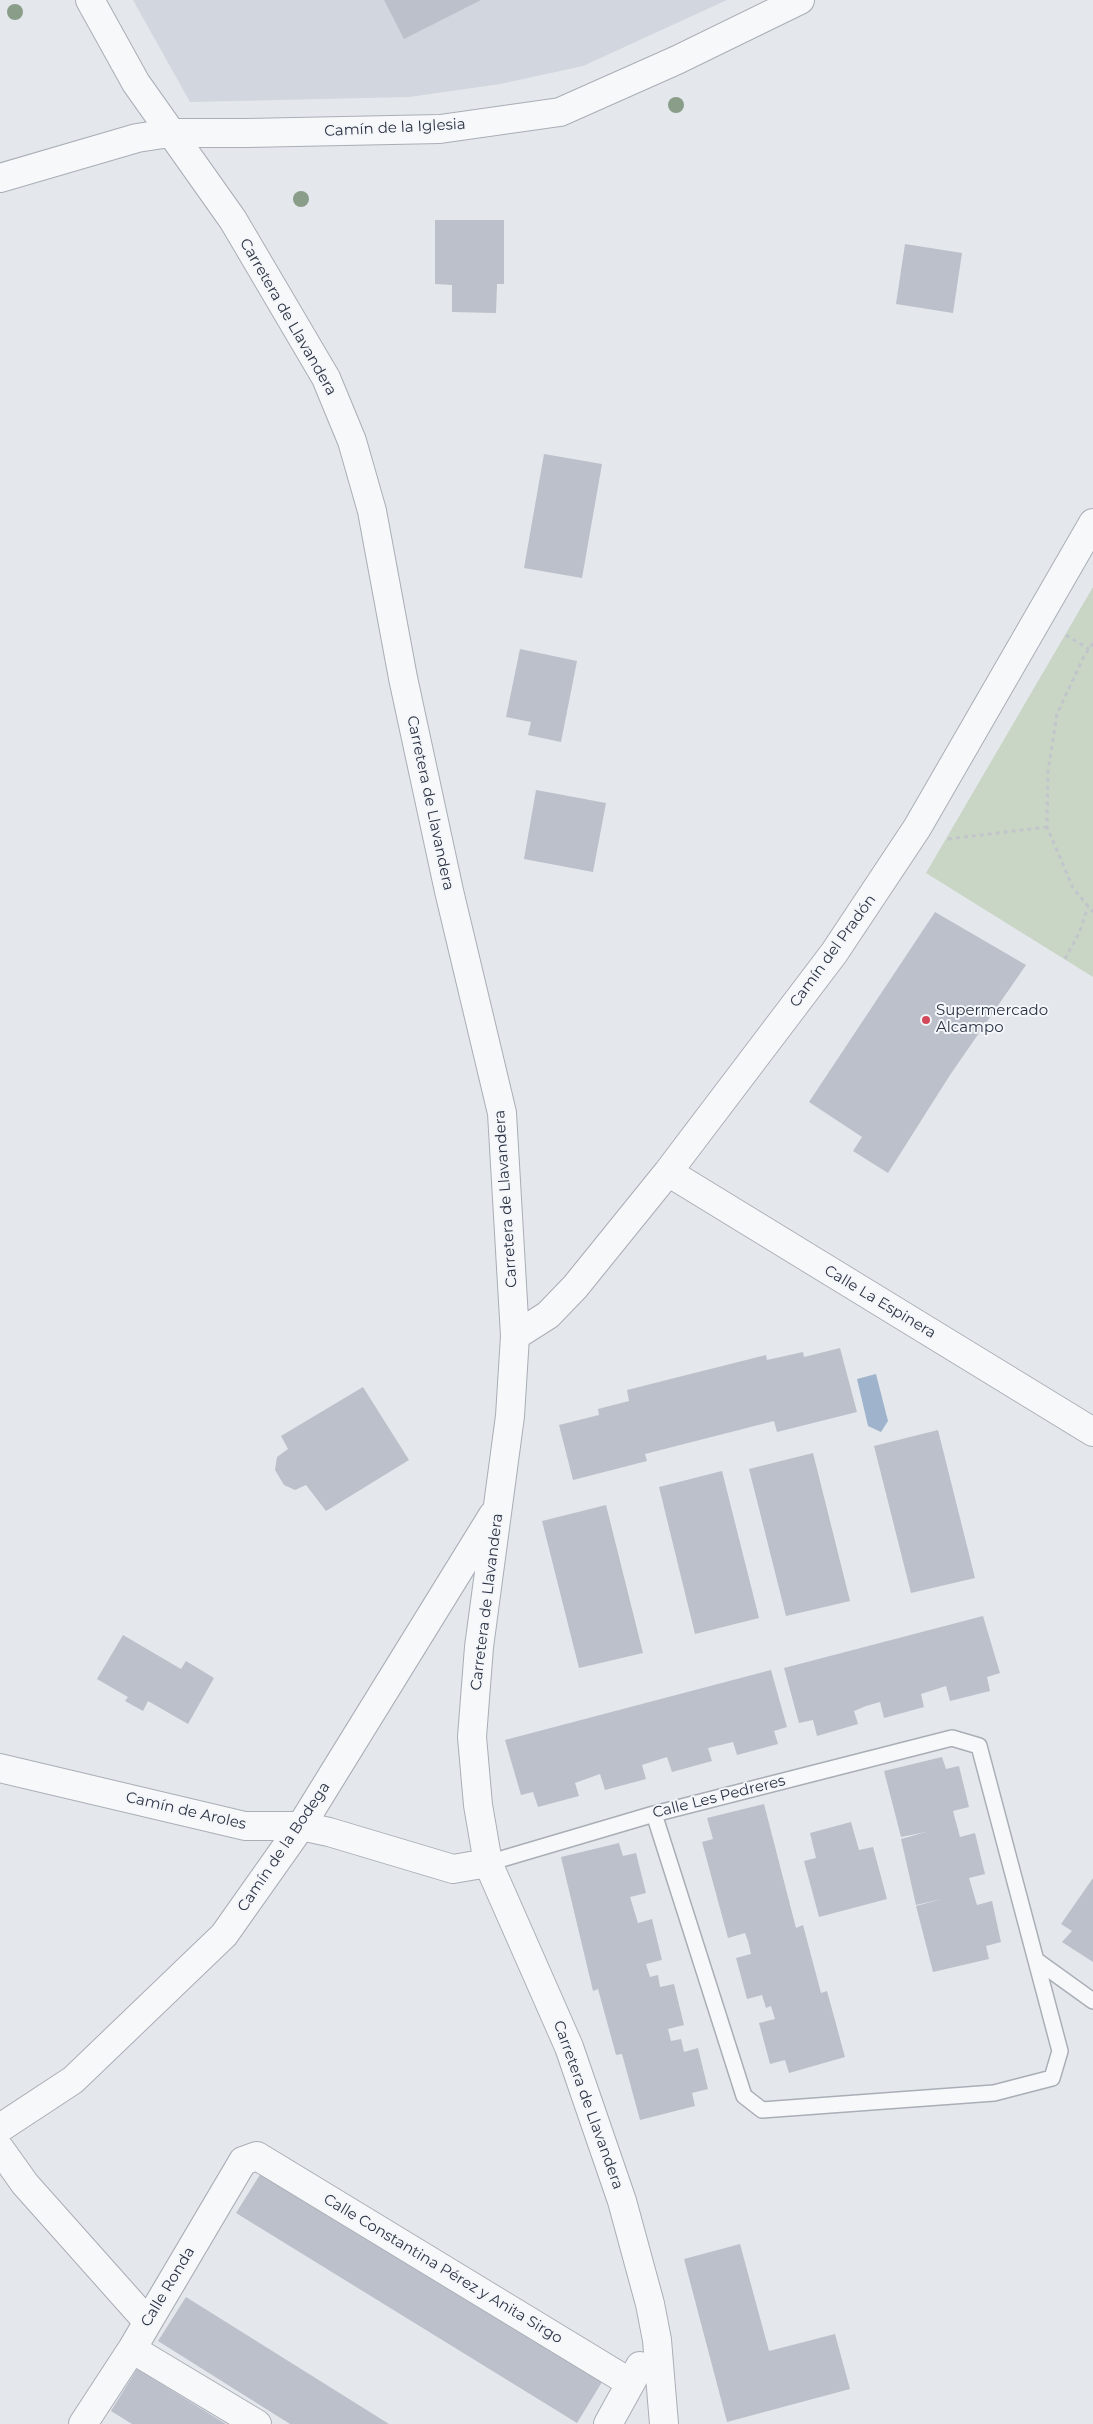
<!DOCTYPE html>
<meta charset="utf-8">
<style>
body{margin:0}
canvas{display:block;background:#e4e7ec}
</style>
<canvas width="1093" height="2424"></canvas>
<script>
const c = document.querySelector('canvas').getContext('2d');
c.lineJoin = 'round';
function fillPath(path, color) { c.fillStyle = color; c.fill(path, 'evenodd'); }
const toPath = rows => new Path2D(rows.map(r => 'M' + r).join(''));
function trace(path, color, width, dash) { c.strokeStyle = color; c.lineWidth = width; c.lineCap = dash ? 'butt' : 'round'; c.setLineDash(dash || []); c.stroke(path); }
function label(font, color, halo, rows, align = 'center') {
  c.font = font + ' Montserrat,sans-serif'; c.lineWidth = 4; c.setLineDash([]); c.textBaseline = 'middle'; c.strokeStyle = halo; c.fillStyle = color; for (const [text, x, y, turn = 0] of rows) {
    c.save(); c.translate(x, y); c.rotate((+turn || 0) * Math.PI / 180); c.textAlign = isNaN(turn) ? turn : align; if (halo) c.strokeText(text, 0, 0); c.fillText(text, 0, 0); c.restore();
  }
}
fillPath(toPath([
 [133,0,727,0,583,66,500,84,409,97,190,102]
]), '#d2d6de');
fillPath(toPath([
 [1093,587,1093,977,926,873]
]), '#c9d6c5');
fillPath(toPath([
 [876,1374,888,1421,881,1432,868,1426,857,1379]
]), '#9fb4cc');
fillPath(toPath([
 [384,0,481,0,404,39],
 [435,220,504,220,504,284,497,284,496,313,452,312,452,285,435,284],
 [905,244,962,253,953,313,896,304],
 [544,454,602,464,582,578,524,568],
 [520,649,577,661,561,742,528,735,531,722,506,717],
 [536,790,606,803,593,872,524,859],
 [935,912,1026,965,950,1075,888,1173,853,1151,862,1137,809,1102],
 [840,1348,857,1412,777,1432,774,1421,645,1454,647,1461,573,1480,559,1425,599,1415,598,1409,629,1401,627,1390,766,1355,767,1360,803,1352,804,1357],
 [363,1387,409,1460,326,1511,306,1485,295,1490,284,1485,275,1470,277,1457,288,1449,281,1436],
 [938,1430,975,1578,911,1593,874,1446],
 [813,1453,850,1601,786,1616,749,1469],
 [722,1471,759,1618,695,1634,659,1487],
 [606,1505,643,1653,579,1668,542,1521],
 [983,1616,1000,1673,987,1677,990,1691,950,1701,946,1686,921,1694,924,1707,884,1718,880,1702,866,1706,854,1711,858,1724,817,1736,813,1720,799,1723,784,1668],
 [123,1635,181,1669,186,1661,214,1678,188,1724,148,1701,143,1711,125,1701,128,1697,97,1679],
 [771,1670,787,1727,774,1731,778,1744,737,1755,733,1742,708,1748,712,1761,672,1772,667,1757,642,1765,646,1779,605,1790,600,1774,575,1783,579,1796,538,1807,533,1792,521,1795,505,1740],
 [942,1757,946,1769,959,1766,969,1807,953,1811,960,1837,975,1833,985,1874,969,1878,977,1905,992,1901,1001,1942,986,1946,989,1959,933,1972,916,1906,942,1899,916,1905,901,1839,926,1832,901,1837,884,1771],
 [764,1804,796,1928,803,1925,821,1993,827,1991,845,2057,789,2073,785,2060,770,2064,759,2023,775,2019,771,2006,766,2008,762,1995,747,1999,736,1958,751,1954,748,1941,745,1933,728,1938,702,1842,713,1839,707,1818],
 [851,1822,859,1850,873,1847,887,1899,819,1917,804,1861,816,1858,810,1833],
 [619,1843,623,1856,636,1853,646,1893,630,1897,638,1923,652,1919,662,1960,646,1964,650,1977,658,1975,660,1987,674,1984,684,2025,668,2029,671,2041,681,2039,684,2052,698,2048,708,2089,692,2093,695,2106,640,2120,622,2054,616,2055,598,1989,593,1991,561,1857],
 [1093,1878,1093,1962,1062,1942,1072,1931,1061,1924],
 [261,2173,602,2382,577,2423,236,2213],
 [740,2244,769,2351,835,2334,850,2389,727,2422,684,2259],
 [186,2297,389,2424,290,2424,158,2341],
 [137,2369,226,2424,132,2424,111,2411]
]), '#bbc0ca');
const lane = toPath([
 [488,1863,654,1814,952,1738,979,1746,1060,2051,1052,2078,994,2093,762,2110,744,2096,654,1814],
 [1036,1960,1093,2001]
]);
const street = toPath([
 [90,0,136,83,233,220,326,378,352,441,372,511,403,678,449,891,502,1113,515,1336,510,1416,479,1647,472,1737,478,1805,488,1863,569,2047,622,2201,650,2304,657,2340,664,2424],
 [0,178,137,138,170,133,247,133,440,129,560,112,677,60,800,0],
 [668,1172,1093,1432],
 [515,1336,548,1315,575,1287,668,1172,834,953,917,828,1093,523],
 [0,1768,245,1826,301,1826,329,1832,453,1869,488,1863],
 [0,2128,73,2080,224,1935,301,1826,493,1515],
 [0,2149,25,2184,147,2321],
 [132,2349,257,2424],
 [83,2424,132,2349,243,2161,257,2156,629,2382],
 [608,2424,640,2366]
]);
trace(lane, '#a9aeb7', 18);
trace(street, '#a9aeb7', 30);
trace(toPath([
 [1066,635,1089,649],
 [1093,643,1083,658,1057,714,1048,771,1047,827,1073,888,1093,912],
 [948,839,1047,827],
 [1065,959,1079,933,1088,907]
]), '#c2c5cb', 3, [4, 4]);
trace(lane, '#f7f8fa', 15);
trace(street, '#f7f8fa', 28);
c.fillStyle = '#899d89';
for (const [x, y] of [
 [15,12],
 [676,105],
 [301,199]
]) { c.beginPath(); c.arc(x, y, 8, 0, 2 * Math.PI); c.fill(); }
for (const [x, y, r, color] of [
 [926,1020,5,"#d1495b"]
]) { const dot = new Path2D(); dot.arc(x, y, r, 0, 2 * Math.PI); c.fillStyle = color; c.fill(dot); trace(dot, '#f4f6f9', 2); }
label('15px', '#2b3445', '#f4f6f9', [
 ["Camín de la Iglesia",395,128,-3],
 ["Carretera de Llavandera",288,317,60],
 ["Carretera de Llavandera",430,803,78],
 ["Camín del Pradón",833,951,-54],
 ["Carretera de Llavandera",506,1199,-94],
 ["Calle La Espinera",880,1302,31],
 ["Carretera de Llavandera",487,1602,-83],
 ["Calle Les Pedreres",719,1797,-14],
 ["Camín de Aroles",186,1811,13],
 ["Camín de la Bodega",284,1847,-56],
 ["Carretera de Llavandera",588,2105,70],
 ["Calle Constantina Pérez y Anita Sirgo",443,2269,31],
 ["Calle Ronda",168,2287,-59]
]);
label('15px', '#2b3445', '#f4f6f9', [
 ["Supermercado",936,1011],
 ["Alcampo",936,1028]
], 'left');
</script>
